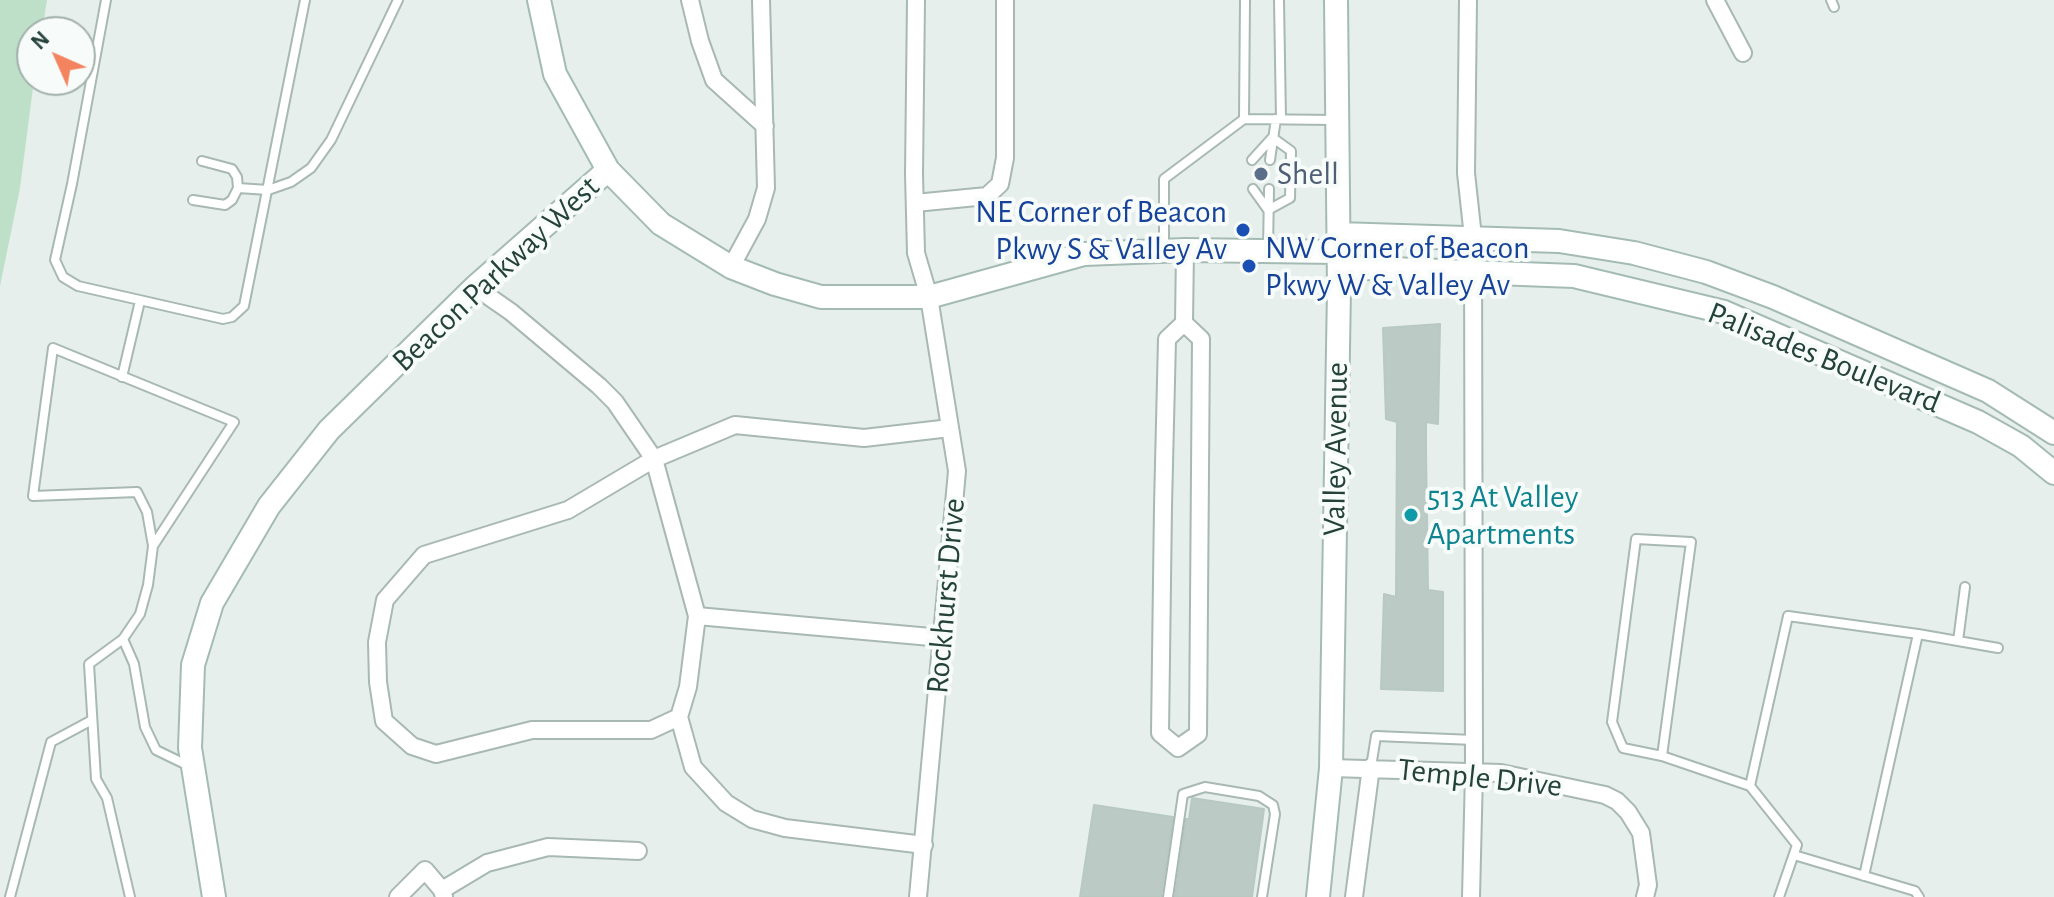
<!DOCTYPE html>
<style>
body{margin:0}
#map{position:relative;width:2054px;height:897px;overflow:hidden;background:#e6efeb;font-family:"Alegreya Sans",sans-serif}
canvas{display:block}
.north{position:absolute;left:16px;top:16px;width:80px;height:80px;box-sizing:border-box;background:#f7fbf9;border:2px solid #a3b1ad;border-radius:50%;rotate:315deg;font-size:22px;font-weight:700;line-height:32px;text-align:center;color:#24423a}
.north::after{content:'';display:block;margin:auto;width:28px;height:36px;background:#f4845f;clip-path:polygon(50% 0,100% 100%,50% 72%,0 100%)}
</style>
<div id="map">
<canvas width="2054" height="897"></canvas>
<div class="north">N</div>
</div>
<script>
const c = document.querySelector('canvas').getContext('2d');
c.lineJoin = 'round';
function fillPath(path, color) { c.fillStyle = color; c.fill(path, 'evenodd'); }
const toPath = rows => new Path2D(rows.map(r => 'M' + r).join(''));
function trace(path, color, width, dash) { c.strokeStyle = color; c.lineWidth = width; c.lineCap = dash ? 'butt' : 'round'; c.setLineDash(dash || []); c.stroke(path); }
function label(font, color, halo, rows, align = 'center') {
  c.font = font + ' "Alegreya Sans",sans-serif'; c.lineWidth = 8; c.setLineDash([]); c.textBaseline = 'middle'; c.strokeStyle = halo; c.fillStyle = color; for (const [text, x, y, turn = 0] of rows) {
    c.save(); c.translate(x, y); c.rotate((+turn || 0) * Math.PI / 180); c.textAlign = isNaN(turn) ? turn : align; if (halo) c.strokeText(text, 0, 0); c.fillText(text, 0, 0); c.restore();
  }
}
fillPath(toPath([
 [0,0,47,0,42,32,32,32,32,80,34,80,20,188,0,286]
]), '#bfe0c8');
const building = toPath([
 [1440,324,1438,424,1426,422,1426,451,1428,590,1443,592,1443,691,1381,689,1384,594,1396,597,1397,422,1386,419,1383,328,1440,324],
 [1192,798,1264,809,1252,897,1175,897,1186,819,1189,819,1192,798],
 [1094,805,1173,817,1161,897,1080,897,1094,805]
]);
fillPath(building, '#bbcac4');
trace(building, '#b8c9c2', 2);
const lane = toPath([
 [106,0,72,184,55,260,63,277,78,286,223,319,232,317,244,306,305,0],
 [1279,0,1281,119],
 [1831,0,1834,7],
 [1244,119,1245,0],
 [1252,160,1272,138],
 [1270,160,1276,119],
 [202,161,232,169,237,177,238,188],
 [1253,189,1268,210],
 [193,200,225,205,232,200,238,188,268,190,291,182,311,168,331,140,398,0],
 [1268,210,1290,198,1291,151,1273,138],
 [1164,250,1164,179,1244,119,1335,120],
 [1268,251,1269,189],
 [122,377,140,301],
 [1918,634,1998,648],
 [123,639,140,614,148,585,153,546,234,422,53,348,33,496,137,492,147,512,153,546],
 [1958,641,1965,587],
 [1662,756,1691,542,1636,539,1612,722,1623,748,1662,756,1750,786,1788,616,1918,634,1864,876],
 [1371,767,1376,736,1474,740],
 [1750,786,1797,845,1779,897],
 [1794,855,1915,891,1919,897],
 [10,897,51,742,92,720],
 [130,897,107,798,96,779,89,664,123,639,134,664,145,727,156,750,189,766],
 [1168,897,1183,794,1205,787,1259,796,1273,805,1275,814,1262,897]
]);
const street = toPath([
 [690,0,700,41,714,80,765,126],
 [916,0,914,174,916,253,929,297,957,471,918,897],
 [1468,0,1466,173,1473,237,1474,773,1471,897],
 [1715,0,1743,53],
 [915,203,987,196,1000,184,1005,158,1005,0],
 [731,267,757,219,766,188,761,0],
 [475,287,511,312,599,386,615,402,654,459,697,616,688,687,679,717,693,767,726,803,752,819,785,828,924,845],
 [1184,323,1201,339,1198,734,1178,748,1160,733,1163,506,1167,339,1184,323],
 [1184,323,1185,250],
 [697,616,942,638],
 [679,717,651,730,532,730,436,754,412,746,384,721,378,682,377,642,385,600,424,555,568,510,654,459,735,425,864,438,950,428],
 [1331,768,1501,773,1605,795,1617,801,1628,812,1641,833,1648,885,1645,897],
 [442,890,487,863,548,847,638,851],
 [398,897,425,870,442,890,444,897],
 [1354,897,1371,767]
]);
const secondary = toPath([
 [539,0,555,74,608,170,661,224,731,267,775,284,821,297,929,297,1084,254,1185,250,1339,252],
 [1339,234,1559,241,1634,253,1706,272,1773,297,1988,391,2054,433],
 [1339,267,1574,276,1724,312,1978,422,2021,446,2054,473],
 [214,897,190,748,193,665,212,603,269,506,329,430,475,287,608,170],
 [1318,897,1331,768,1339,289,1336,0]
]);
trace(lane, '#a8b8b2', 12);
trace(street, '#a8b8b2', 20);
trace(secondary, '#a4bbb3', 26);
trace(lane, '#fff', 8);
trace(street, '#fff', 16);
trace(secondary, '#fff', 22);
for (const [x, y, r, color] of [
 [1261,174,8,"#5c6f8a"],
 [1243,230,8,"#1a4fb4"],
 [1249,266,8,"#1a4fb4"],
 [1411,515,8,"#0f9aa8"]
]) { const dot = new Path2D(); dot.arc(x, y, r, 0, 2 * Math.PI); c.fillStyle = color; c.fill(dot); trace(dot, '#f7fbf9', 3); }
label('32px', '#4e5e75', '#f7fbf9', [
 ["Shell",1277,174]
], 'left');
label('32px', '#164399', '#f7fbf9', [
 ["NE Corner of Beacon",1227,212],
 ["Pkwy S & Valley Av",1227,249],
 ["NW Corner of Beacon",1265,248,"left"],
 ["Pkwy W & Valley Av",1265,285,"left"]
], 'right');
label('32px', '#24423a', '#f7fbf9', [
 ["Beacon Parkway West",496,274,-43],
 ["Palisades Boulevard",1824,358,22],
 ["Valley Avenue",1336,449,-89],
 ["Rockhurst Drive",946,596,-85],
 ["Temple Drive",1480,778,6]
]);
label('32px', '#0d838f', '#f7fbf9', [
 ["513 At Valley",1427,497],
 ["Apartments",1427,534]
], 'left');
</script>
